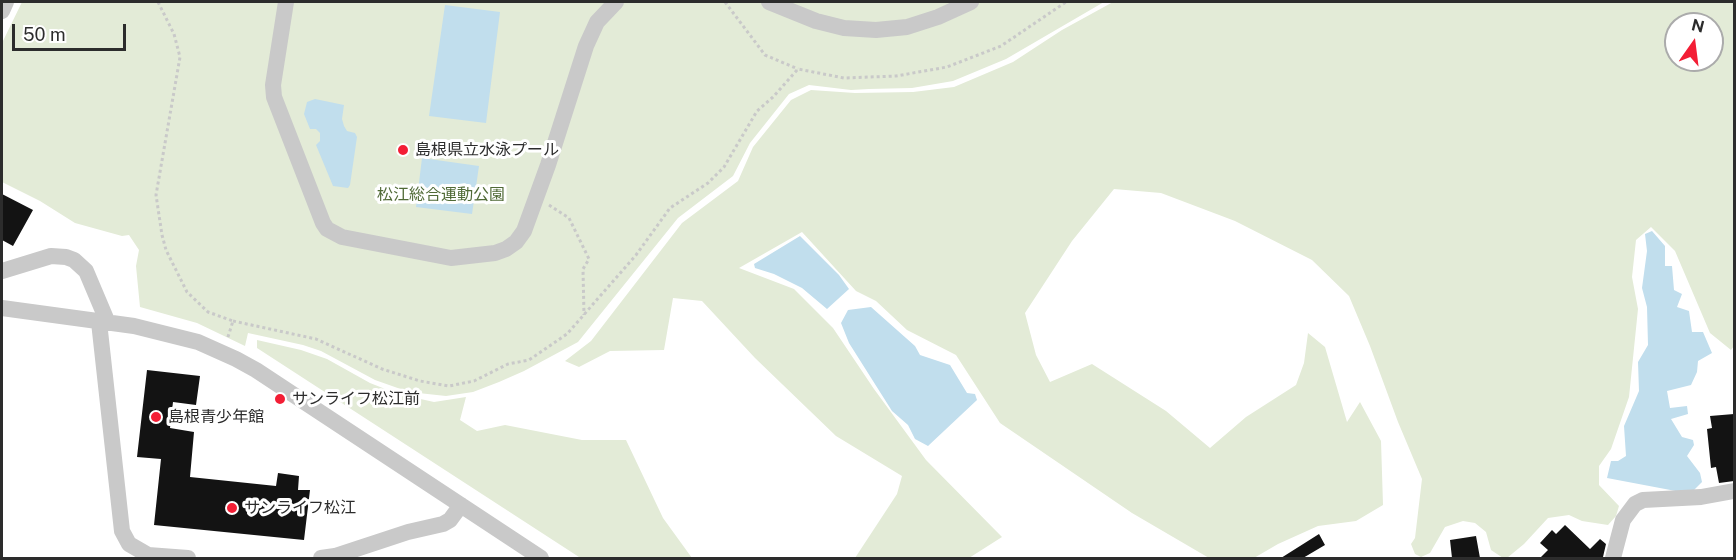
<!DOCTYPE html>
<meta charset="utf-8">
<style>
body{margin:0}
#map{position:relative;width:1736px;height:560px;overflow:hidden;background:#fff;font-family:"Public Sans",sans-serif}
canvas{display:block}
.frame{position:absolute;inset:0;border:3px solid #2c2c2c;pointer-events:none}
.north{position:absolute;left:1664px;top:12px;width:60px;height:60px;box-sizing:border-box;background:#fff;border:2px solid #ababab;border-radius:50%;rotate:14deg;font-size:16px;font-weight:700;line-height:24px;text-align:center;color:#2c2c2c}
.north::after{content:'';display:block;margin:auto;width:21px;height:27px;background:#f31e35;clip-path:polygon(50% 0,100% 100%,50% 72%,0 100%)}
.scale{position:absolute;left:12px;top:24px;width:114px;height:27px;box-sizing:border-box;border:3px solid #2c2c2c;border-top:0;padding-left:8px;font-size:18px;line-height:21px;white-space:nowrap;color:#2c2c2c;-webkit-text-stroke:4px #fff;paint-order:stroke}
</style>
<div id="map">
<canvas width="1736" height="560"></canvas>
<div class="frame"></div>
<div class="north">N</div>
<div class="scale">50 m</div>
</div>
<script>
const c = document.querySelector('canvas').getContext('2d');
c.lineJoin = 'round';
function fillPath(path, color) { c.fillStyle = color; c.fill(path, 'evenodd'); }
const toPath = rows => new Path2D(rows.map(r => 'M' + r).join(''));
function trace(path, color, width, dash) { c.strokeStyle = color; c.lineWidth = width; c.lineCap = dash ? 'butt' : 'round'; c.setLineDash(dash || []); c.stroke(path); }
function label(font, color, halo, rows, align = 'center') {
  c.font = font + ' "Public Sans","Noto Sans JP",sans-serif'; c.lineWidth = 6; c.setLineDash([]); c.textBaseline = 'middle'; c.strokeStyle = halo; c.fillStyle = color; for (const [text, x, y, turn = 0] of rows) {
    c.save(); c.translate(x, y); c.rotate((+turn || 0) * Math.PI / 180); c.textAlign = isNaN(turn) ? turn : align; if (halo) c.strokeText(text, 0, 0); c.fillText(text, 0, 0); c.restore();
  }
}
fillPath(toPath([
 [22,2,1104,2,1006,59,953,81,912,88,869,89,851,90,809,85,789,94,750,143,733,176,678,218,578,342,524,371,499,382,473,392,446,396,409,392,375,380,321,351,303,345,248,333,245,346,197,323,140,307,136,266,139,250,129,235,122,236,75,223,40,201,2,182,2,43],
 [1113,2,1734,2,1734,346,1731,350,1710,333,1675,251,1651,227,1636,240,1632,277,1638,309,1629,397,1611,449,1599,466,1599,485,1619,506,1616,516,1608,525,1582,521,1569,515,1548,518,1524,544,1507,558,1503,558,1491,550,1486,532,1475,523,1463,521,1445,527,1430,553,1421,557,1415,554,1411,544,1415,538,1422,479,1398,422,1370,346,1349,296,1312,260,1235,221,1161,193,1114,189,1072,241,1025,313,1036,355,1050,382,1092,364,1166,411,1210,448,1246,417,1296,385,1304,363,1308,333,1325,347,1347,422,1360,402,1381,441,1383,505,1356,521,1318,526,1278,544,1254,558,1209,558,1132,513,1000,423,956,355,907,330,876,301,856,291,802,232,739,268,794,289,833,328,874,389,926,460,1002,537,969,558,855,558,897,494,902,476,836,436,755,358,702,301,673,298,664,350,610,351,579,367,565,361,591,341,682,223,738,181,753,147,791,100,811,90,855,93,913,92,954,87,1013,62,1062,30],
 [1676,24,1712,24,1712,60,1676,60],
 [257,340,301,350,327,359,370,383,398,394,434,402,466,397,460,420,477,431,505,425,582,440,626,440,663,518,692,558,586,558,579,557,257,348]
]), '#e3ebd7');
fillPath(toPath([
 [445,5,500,12,486,123,429,116],
 [315,99,344,105,342,119,344,126,347,131,355,133,357,137,350,185,348,188,333,186,316,145,320,141,320,133,316,129,310,129,304,114,307,102],
 [422,158,479,166,472,214,416,207],
 [1652,231,1665,246,1665,266,1672,266,1674,290,1682,294,1677,307,1689,311,1692,332,1703,332,1712,353,1698,361,1697,372,1691,385,1667,391,1670,408,1687,406,1688,414,1671,419,1682,437,1693,440,1694,445,1687,456,1700,473,1702,482,1694,490,1681,492,1607,478,1611,461,1618,461,1626,456,1624,426,1639,391,1638,362,1648,345,1647,307,1642,288,1647,251,1645,234],
 [800,236,839,275,849,289,827,309,802,288,774,274,755,268,754,264],
 [871,307,915,346,920,355,950,365,967,393,975,394,977,400,928,446,915,439,908,425,892,411,849,343,841,323,848,310]
]), '#c1deed');
fillPath(toPath([
 [2,194,33,210,13,246,2,240],
 [147,370,200,376,196,405,173,402,170,428,194,432,190,477,276,486,278,473,299,476,298,490,310,490,304,540,154,525,161,459,137,457],
 [1734,414,1734,481,1719,483,1716,467,1711,468,1707,429,1712,428,1710,416],
 [1565,525,1590,549,1600,539,1606,544,1603,557,1601,558,1540,558,1548,550,1540,543,1552,530,1556,534],
 [1319,534,1325,545,1303,558,1281,558],
 [1476,536,1480,558,1452,558,1450,540]
]), '#131313');
trace(toPath([
 [158,2,174,34,180,57,156,195,162,235,166,250,187,292,208,312,233,321,227,340],
 [725,2,765,55,798,69],
 [549,205,569,218,589,259,583,269,584,315],
 [233,321,316,339,382,369,420,381,449,386,474,381,508,364,529,360,567,334,636,255,670,208,708,183,724,167,757,111,773,97,798,69,844,78,896,76,947,67,1001,46,1066,2]
]), '#c9c9c9', 3, [3, 3]);
trace(toPath([
 [286,2,273,85,274,97,323,223,327,229,342,237,451,258,495,253,506,249,516,242,524,231,548,165,586,46,597,22,616,2],
 [769,2,816,21,844,28,876,30,907,27,938,17,971,2],
 [2,11,6,2],
 [2,271,51,256,66,257,74,260,86,271,108,323],
 [2,308,134,326,198,342,236,359,256,370,541,558],
 [99,322,122,531,129,544,148,555,188,558],
 [321,558,335,556,408,532,443,524,450,520,461,505],
 [1613,558,1623,520,1635,504,1643,500,1701,497,1734,491]
]), '#c9c9c9', 16);
for (const [x, y, r, color] of [
 [403,150,6,"#f31e35"],
 [280,399,6,"#f31e35"],
 [156,417,6,"#f31e35"],
 [232,508,6,"#f31e35"]
]) { const dot = new Path2D(); dot.arc(x, y, r, 0, 2 * Math.PI); c.fillStyle = color; c.fill(dot); trace(dot, '#fff', 2); }
label('16px', '#2c2c2c', '#fff', [
 ["島根県立水泳プール",415,150],
 ["サンライフ松江前",292,399],
 ["島根青少年館",168,417],
 ["サンライフ松江",244,508]
], 'left');
label('16px', '#506a36', '#fff', [
 ["松江総合運動公園",441,195]
]);
</script>
